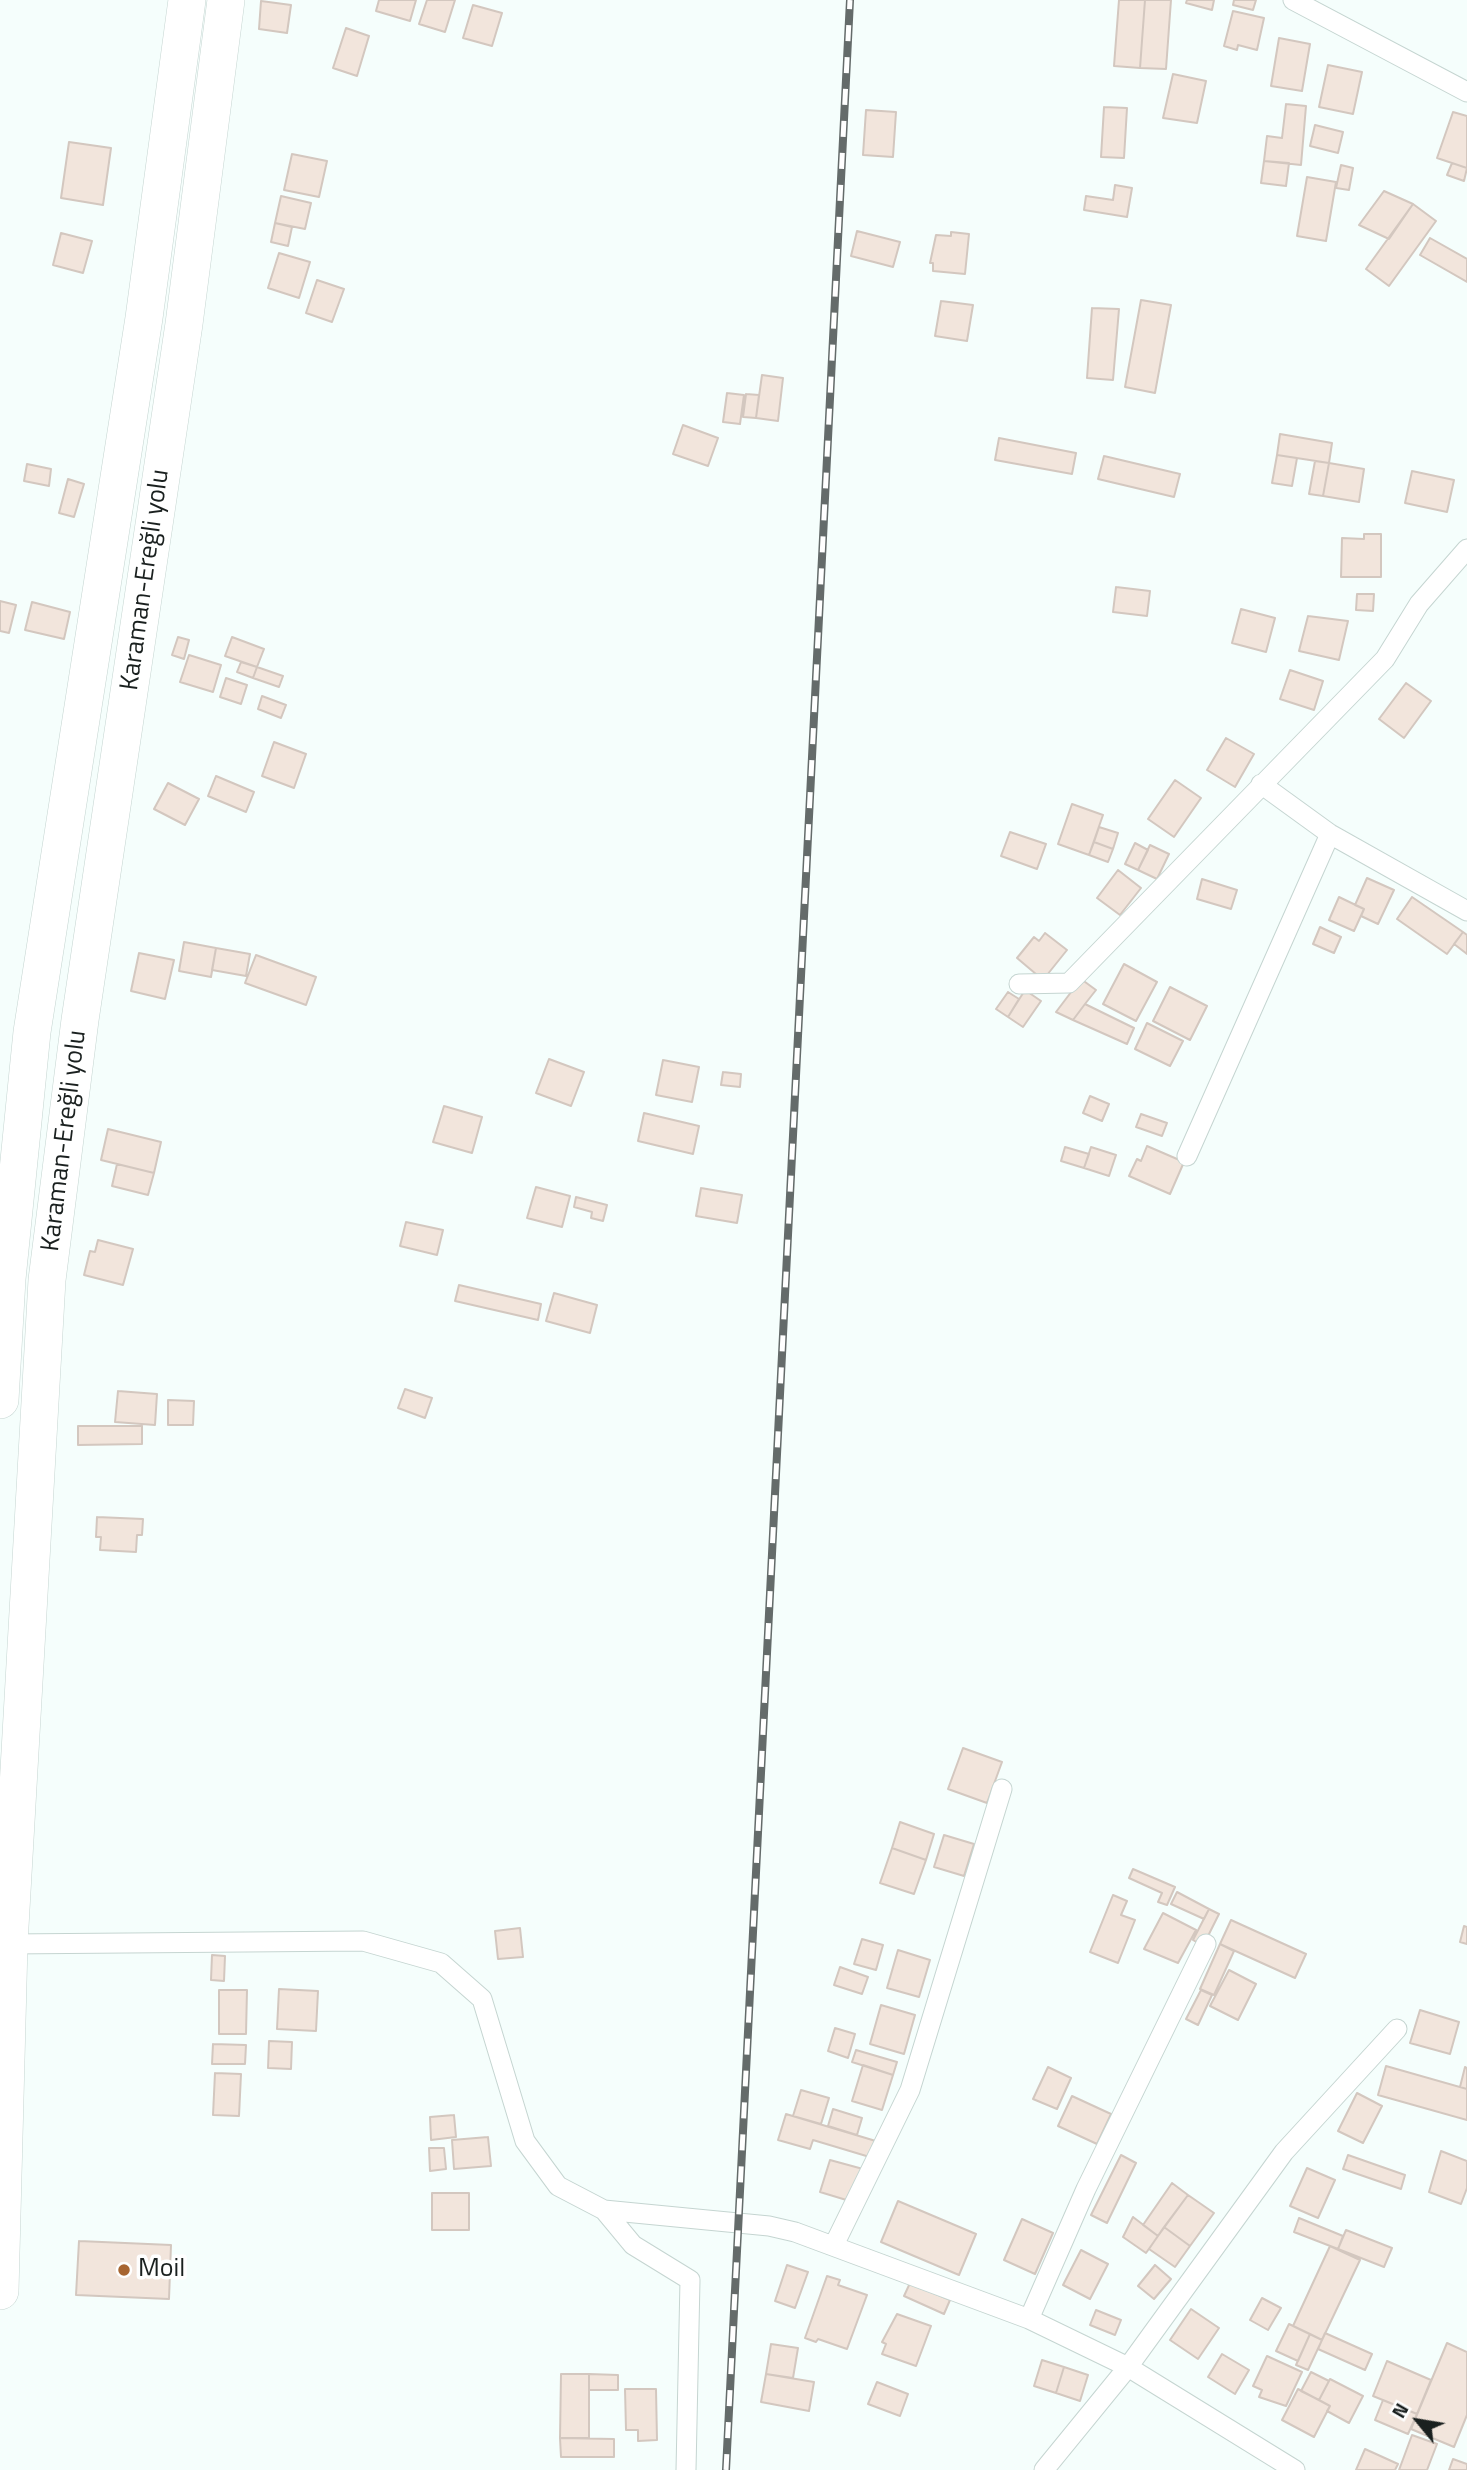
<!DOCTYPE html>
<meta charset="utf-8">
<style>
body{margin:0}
#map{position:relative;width:1467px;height:2470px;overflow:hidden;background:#f5fefc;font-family:"Titillium Web",sans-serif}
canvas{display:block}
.north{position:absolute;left:1383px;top:2386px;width:70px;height:70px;-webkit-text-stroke:5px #fff;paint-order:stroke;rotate:300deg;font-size:19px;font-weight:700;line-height:28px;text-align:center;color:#1a201f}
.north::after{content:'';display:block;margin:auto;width:24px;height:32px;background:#1a201f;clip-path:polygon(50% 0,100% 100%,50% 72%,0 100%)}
</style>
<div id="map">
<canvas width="1467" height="2470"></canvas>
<div class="north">N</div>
</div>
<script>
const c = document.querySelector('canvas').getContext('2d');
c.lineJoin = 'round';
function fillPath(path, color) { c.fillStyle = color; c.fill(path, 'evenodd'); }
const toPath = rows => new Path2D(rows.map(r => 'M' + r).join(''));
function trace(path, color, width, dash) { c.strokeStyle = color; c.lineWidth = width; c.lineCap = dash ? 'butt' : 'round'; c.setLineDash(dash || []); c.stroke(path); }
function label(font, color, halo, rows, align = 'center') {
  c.font = font + ' "Titillium Web",sans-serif'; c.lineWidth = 7; c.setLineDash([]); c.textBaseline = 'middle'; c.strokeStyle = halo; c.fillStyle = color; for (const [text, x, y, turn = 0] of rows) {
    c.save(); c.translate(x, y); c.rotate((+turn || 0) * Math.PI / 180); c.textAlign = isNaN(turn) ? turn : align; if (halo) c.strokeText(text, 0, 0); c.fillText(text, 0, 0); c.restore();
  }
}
const building = toPath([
 [379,0,416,0,410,21,376,11,379,0],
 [427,0,455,0,445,32,419,24,427,0],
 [1119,0,1145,0,1140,68,1114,66,1119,0],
 [1145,0,1171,0,1166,69,1140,68,1145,0],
 [1187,0,1214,0,1212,10,1186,3,1187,0],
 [1234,0,1256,0,1253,10,1233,5,1234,0],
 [261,1,291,5,287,33,259,29,261,1],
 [473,5,502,13,492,46,463,38,473,5],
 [1233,11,1264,18,1257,50,1238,45,1237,50,1224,46,1233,11],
 [346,28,369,36,357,76,333,68,346,28],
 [1279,38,1310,44,1302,91,1271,86,1279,38],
 [1328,65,1362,72,1353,114,1319,107,1328,65],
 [1173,74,1206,81,1197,123,1163,118,1173,74],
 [1286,104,1306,106,1301,165,1264,161,1267,136,1282,138,1286,104],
 [1104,107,1127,108,1124,158,1101,157,1104,107],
 [866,110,896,112,893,157,863,155,866,110],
 [1453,112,1467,116,1467,168,1437,158,1453,112],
 [1315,125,1343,132,1338,153,1310,146,1315,125],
 [69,142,111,148,103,205,61,198,69,142],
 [292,154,327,161,319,197,284,190,292,154],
 [1264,161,1289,163,1286,186,1261,183,1264,161],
 [1452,163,1467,168,1464,181,1447,175,1452,163],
 [1341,165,1353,168,1349,190,1336,188,1341,165],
 [1307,177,1336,182,1326,241,1297,236,1307,177],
 [1115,185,1132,188,1127,217,1084,210,1086,196,1113,200,1115,185],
 [1384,191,1413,204,1389,239,1359,225,1384,191],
 [281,196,311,203,305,229,275,223,281,196],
 [1413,204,1436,221,1389,286,1366,269,1413,204],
 [275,223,292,227,288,246,271,242,275,223],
 [857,231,900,242,893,267,851,256,857,231],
 [951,232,969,234,965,274,933,271,933,263,930,263,936,235,951,236,951,232],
 [61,233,92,241,83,273,53,265,61,233],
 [1430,238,1467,259,1467,282,1420,255,1430,238],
 [279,253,310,262,299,298,268,288,279,253],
 [317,280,344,289,332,322,306,313,317,280],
 [1141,300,1171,305,1155,393,1125,387,1141,300],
 [941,301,973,305,967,341,935,336,941,301],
 [1092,308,1119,309,1113,380,1087,378,1092,308],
 [762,375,783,378,778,421,756,418,762,375],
 [727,393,744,395,740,424,723,422,727,393],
 [746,394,759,395,756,418,743,417,746,394],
 [683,425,718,438,708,466,673,454,683,425],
 [1280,434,1332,443,1329,463,1277,455,1280,434],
 [999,438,1076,453,1072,474,995,460,999,438],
 [1277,455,1297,458,1292,486,1272,483,1277,455],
 [1104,456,1180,474,1174,497,1098,479,1104,456],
 [1315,461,1329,463,1323,496,1309,494,1315,461],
 [1329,463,1364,469,1359,502,1323,496,1329,463],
 [27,464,51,469,49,486,24,481,27,464],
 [1412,471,1454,480,1447,512,1405,503,1412,471],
 [68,479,84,484,74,517,59,513,68,479],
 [1364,534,1381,534,1381,577,1341,577,1342,538,1364,539,1364,534],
 [1116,587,1150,591,1147,616,1113,612,1116,587],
 [1357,594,1374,594,1373,611,1356,610,1357,594],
 [0,601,16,605,9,633,0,631,0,601],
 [32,602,70,612,64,639,25,630,32,602],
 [1241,609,1275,618,1266,652,1232,643,1241,609],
 [1308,616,1348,621,1339,660,1299,651,1308,616],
 [178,637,189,640,184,659,172,655,178,637],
 [232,637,264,649,257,667,225,656,232,637],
 [189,655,221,665,213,692,180,682,189,655],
 [241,662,257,667,253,678,237,672,241,662],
 [257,667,283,676,279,687,253,678,257,667],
 [1290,670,1323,681,1314,710,1280,699,1290,670],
 [226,678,247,685,241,704,220,697,226,678],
 [1406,683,1431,701,1404,738,1379,719,1406,683],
 [262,696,286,705,281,718,258,709,262,696],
 [1226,738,1254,754,1235,787,1207,770,1226,738],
 [274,742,306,754,294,788,262,776,274,742],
 [216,776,254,792,246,812,208,796,216,776],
 [1175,780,1201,798,1174,837,1148,819,1175,780],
 [168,783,199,799,185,825,154,809,168,783],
 [1072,804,1103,815,1089,855,1058,844,1072,804],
 [1099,827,1118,833,1113,849,1094,842,1099,827],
 [1010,832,1046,844,1037,869,1001,856,1010,832],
 [1094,842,1113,849,1108,862,1089,855,1094,842],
 [1135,843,1148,850,1138,870,1125,864,1135,843],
 [1150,845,1169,854,1157,879,1138,870,1150,845],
 [1118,870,1141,888,1120,915,1097,898,1118,870],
 [1367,878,1394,890,1378,924,1361,916,1364,909,1355,905,1367,878],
 [1202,879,1237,890,1231,909,1197,899,1202,879],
 [1339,897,1364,909,1354,931,1329,920,1339,897],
 [1412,897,1463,932,1447,954,1397,919,1412,897],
 [1320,927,1341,937,1334,953,1313,944,1320,927],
 [1463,932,1467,935,1467,954,1454,944,1463,932],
 [1045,933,1067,950,1043,980,1017,958,1034,937,1039,941,1045,933],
 [184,942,216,948,211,977,179,971,184,942],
 [216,948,250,954,246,976,212,970,216,948],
 [139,953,174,960,165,999,131,991,139,953],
 [256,955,316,977,306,1005,245,983,256,955],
 [1124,964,1157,982,1136,1021,1103,1004,1124,964],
 [1081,979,1096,990,1085,1004,1073,1020,1056,1012,1081,979],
 [1170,987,1207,1006,1190,1040,1153,1021,1170,987],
 [1025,990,1041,1001,1023,1027,1008,1017,1025,990],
 [1008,992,1019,999,1008,1017,996,1009,1008,992],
 [1085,1004,1134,1028,1127,1044,1073,1020,1085,1004],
 [1147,1023,1183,1041,1170,1066,1135,1049,1147,1023],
 [549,1059,584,1072,571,1106,536,1093,549,1059],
 [663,1060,699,1067,692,1102,656,1095,663,1060],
 [723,1072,741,1074,740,1087,721,1085,723,1072],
 [1090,1096,1109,1104,1102,1121,1083,1113,1090,1096],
 [444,1106,482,1117,472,1153,433,1142,444,1106],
 [644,1113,699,1126,693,1154,638,1141,644,1113],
 [1141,1114,1167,1123,1162,1136,1136,1127,1141,1114],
 [108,1129,161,1142,154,1173,101,1160,108,1129],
 [1147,1146,1184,1162,1170,1194,1129,1176,1137,1159,1141,1161,1147,1146],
 [1065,1147,1089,1154,1084,1168,1061,1161,1065,1147],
 [1091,1147,1116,1155,1109,1176,1084,1168,1091,1147],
 [117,1164,154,1173,148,1195,112,1186,117,1164],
 [536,1187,570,1196,562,1227,527,1218,536,1187],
 [701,1188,742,1195,737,1223,696,1216,701,1188],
 [576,1197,607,1205,603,1221,591,1218,592,1212,574,1207,576,1197],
 [406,1222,443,1230,437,1255,400,1246,406,1222],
 [98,1240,133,1249,123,1285,84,1275,90,1251,95,1252,98,1240],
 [459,1285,541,1304,538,1320,455,1301,459,1285],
 [554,1293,597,1305,590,1333,546,1321,554,1293],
 [405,1389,432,1398,425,1418,398,1408,405,1389],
 [118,1391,157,1394,155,1425,115,1422,118,1391],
 [168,1400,194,1401,193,1425,168,1425,168,1400],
 [78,1426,142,1426,142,1444,78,1445,78,1426],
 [97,1517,143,1519,142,1535,137,1535,136,1552,100,1550,101,1537,96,1537,97,1517],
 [963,1748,1002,1762,987,1803,948,1789,963,1748],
 [900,1822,934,1834,926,1860,892,1848,900,1822],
 [944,1835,974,1844,964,1876,934,1867,944,1835],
 [892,1848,926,1860,914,1894,880,1883,892,1848],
 [1133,1869,1175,1887,1167,1905,1158,1902,1162,1893,1129,1878,1133,1869],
 [1177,1892,1209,1909,1204,1919,1171,1904,1177,1892],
 [1113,1895,1127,1901,1121,1915,1135,1920,1118,1963,1090,1952,1113,1895],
 [1209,1909,1219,1914,1203,1946,1193,1940,1209,1909],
 [1163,1913,1196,1930,1178,1963,1144,1949,1163,1913],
 [1231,1920,1306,1954,1295,1978,1220,1944,1231,1920],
 [1464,1926,1467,1927,1467,1944,1460,1942,1464,1926],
 [520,1928,523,1957,498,1959,495,1931,520,1928],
 [862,1939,883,1945,876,1970,854,1964,862,1939],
 [1220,1944,1234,1951,1214,1995,1200,1989,1220,1944],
 [898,1950,930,1960,919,1997,887,1988,898,1950],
 [212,1955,225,1956,224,1981,211,1980,212,1955],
 [840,1967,868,1977,862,1994,834,1985,840,1967],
 [1229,1970,1256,1984,1238,2020,1210,2006,1229,1970],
 [279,1989,318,1991,316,2031,277,2029,279,1989],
 [219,1990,247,1990,246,2034,219,2034,219,1990],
 [1201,1990,1212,1995,1198,2025,1186,2019,1201,1990],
 [881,2005,915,2015,904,2054,870,2044,881,2005],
 [1420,2010,1459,2022,1450,2054,1410,2043,1420,2010],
 [835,2028,855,2034,848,2058,828,2051,835,2028],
 [269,2041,292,2042,291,2069,268,2068,269,2041],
 [213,2044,246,2045,245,2064,212,2064,213,2044],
 [856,2050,897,2062,893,2075,852,2062,856,2050],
 [863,2065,893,2075,882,2110,852,2101,863,2065],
 [1386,2066,1467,2089,1467,2120,1378,2095,1386,2066],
 [1048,2067,1071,2078,1057,2109,1033,2099,1048,2067],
 [1465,2067,1467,2068,1467,2089,1460,2087,1465,2067],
 [215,2073,241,2074,239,2116,213,2115,215,2073],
 [801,2090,829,2098,821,2124,793,2116,801,2090],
 [1357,2093,1382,2106,1363,2143,1338,2131,1357,2093],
 [1072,2096,1111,2114,1097,2144,1058,2126,1072,2096],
 [833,2109,862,2118,857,2135,828,2126,833,2109],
 [786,2114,889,2145,883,2161,813,2140,810,2149,778,2140,786,2114],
 [454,2115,456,2137,431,2140,430,2117,454,2115],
 [488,2137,491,2166,454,2169,452,2140,488,2137],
 [429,2148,444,2148,446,2169,430,2171,429,2148],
 [1441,2151,1467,2161,1467,2188,1461,2204,1429,2192,1441,2151],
 [1121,2155,1136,2163,1107,2223,1091,2215,1121,2155],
 [1348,2155,1405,2175,1401,2189,1343,2169,1348,2155],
 [830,2160,863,2169,853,2202,820,2192,830,2160],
 [1307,2168,1335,2180,1318,2218,1290,2206,1307,2168],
 [1172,2183,1188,2195,1158,2236,1143,2225,1172,2183],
 [432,2193,469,2193,469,2230,432,2230,432,2193],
 [1188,2195,1214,2213,1190,2246,1164,2227,1188,2195],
 [898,2201,976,2234,959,2275,881,2242,898,2201],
 [1133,2217,1158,2236,1146,2253,1123,2237,1133,2217],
 [1299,2218,1343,2236,1338,2249,1294,2232,1299,2218],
 [1022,2219,1053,2233,1035,2274,1004,2260,1022,2219],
 [1164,2227,1190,2246,1175,2267,1149,2249,1164,2227],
 [1346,2230,1392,2248,1384,2267,1338,2249,1346,2230],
 [79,2241,171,2245,169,2299,76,2295,79,2241],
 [1330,2246,1360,2260,1322,2340,1293,2326,1330,2246],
 [1081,2250,1108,2264,1090,2299,1063,2285,1081,2250],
 [787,2265,808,2272,795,2308,775,2301,787,2265],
 [1155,2265,1171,2279,1154,2299,1138,2286,1155,2265],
 [827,2276,840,2280,838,2285,867,2295,847,2349,818,2339,816,2342,805,2338,827,2276],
 [910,2283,950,2300,944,2314,904,2296,910,2283],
 [1262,2298,1281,2308,1268,2330,1250,2320,1262,2298],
 [1191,2309,1219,2328,1198,2359,1170,2340,1191,2309],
 [1096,2310,1121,2320,1115,2335,1090,2325,1096,2310],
 [897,2314,931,2326,916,2366,882,2354,886,2344,882,2342,897,2314],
 [1289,2324,1310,2334,1298,2361,1276,2351,1289,2324],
 [1325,2333,1372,2354,1365,2370,1318,2349,1325,2333],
 [1310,2334,1322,2340,1308,2370,1296,2365,1310,2334],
 [1447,2343,1467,2352,1467,2415,1454,2447,1411,2429,1447,2343],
 [771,2344,798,2348,793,2378,766,2374,771,2344],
 [1222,2354,1249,2370,1235,2394,1208,2377,1222,2354],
 [1267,2356,1302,2372,1286,2406,1259,2397,1262,2390,1253,2386,1267,2356],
 [1042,2360,1064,2367,1056,2393,1034,2386,1042,2360],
 [1387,2361,1431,2380,1417,2414,1373,2396,1387,2361],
 [1064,2367,1088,2375,1080,2401,1056,2393,1064,2367],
 [1311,2372,1329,2381,1319,2400,1301,2391,1311,2372],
 [561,2374,589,2374,589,2438,560,2438,561,2374],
 [589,2374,618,2375,618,2390,589,2390,589,2374],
 [766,2374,814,2382,809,2411,761,2402,766,2374],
 [1330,2379,1363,2396,1349,2423,1327,2411,1330,2406,1319,2400,1330,2379],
 [877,2382,908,2394,900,2416,868,2404,877,2382],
 [625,2389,656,2389,657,2440,638,2441,638,2430,626,2430,625,2389],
 [1298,2389,1330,2406,1314,2437,1282,2420,1298,2389],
 [1383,2400,1417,2414,1408,2434,1375,2420,1383,2400],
 [1412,2435,1437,2444,1427,2470,1399,2470,1412,2435],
 [560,2438,614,2439,614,2457,561,2457,560,2438],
 [1365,2449,1398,2464,1395,2470,1356,2470,1365,2449],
 [1453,2459,1467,2464,1467,2470,1449,2470,1453,2459]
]);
fillPath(building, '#f2e5dc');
trace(building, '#d3c7bf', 2);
const street = toPath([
 [1293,0,1467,92],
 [1261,784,1330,834,1467,911],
 [1019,984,1069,983,1385,659,1419,604,1467,549],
 [1187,1156,1330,834],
 [9,1944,363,1941,441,1963,482,1999,525,2141,558,2186,604,2210,769,2226,795,2232,1029,2319,1128,2367,1295,2470],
 [604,2210,633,2245,690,2280,686,2470],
 [834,2245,910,2090,1002,1789],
 [1029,2319,1086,2189,1206,1944],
 [1044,2470,1128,2367,1284,2152,1397,2029]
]);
const highway = toPath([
 [0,1400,7,1279,32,1032,144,318,187,0],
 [0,2291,9,1944,47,1280,80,1020,184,324,226,0]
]);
trace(street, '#c5d5d1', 21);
trace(highway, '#c5d5d1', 38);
trace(street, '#fff', 19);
trace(highway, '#fff', 37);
const rail = toPath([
 [726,2470,850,0]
]);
trace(rail, '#646b6a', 8);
trace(rail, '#fff', 5, [16]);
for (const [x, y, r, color] of [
 [124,2270,7,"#a76531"]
]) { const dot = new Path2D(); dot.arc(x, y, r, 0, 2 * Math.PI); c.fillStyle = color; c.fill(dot); trace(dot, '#fff', 2.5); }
label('26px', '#1a201f', '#fff', [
 ["Karaman-Ereğli yolu",146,580,-82],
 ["Karaman-Ereğli yolu",65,1141,-83]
]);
label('26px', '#1a201f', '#fff', [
 ["Moil",138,2270]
], 'left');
</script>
